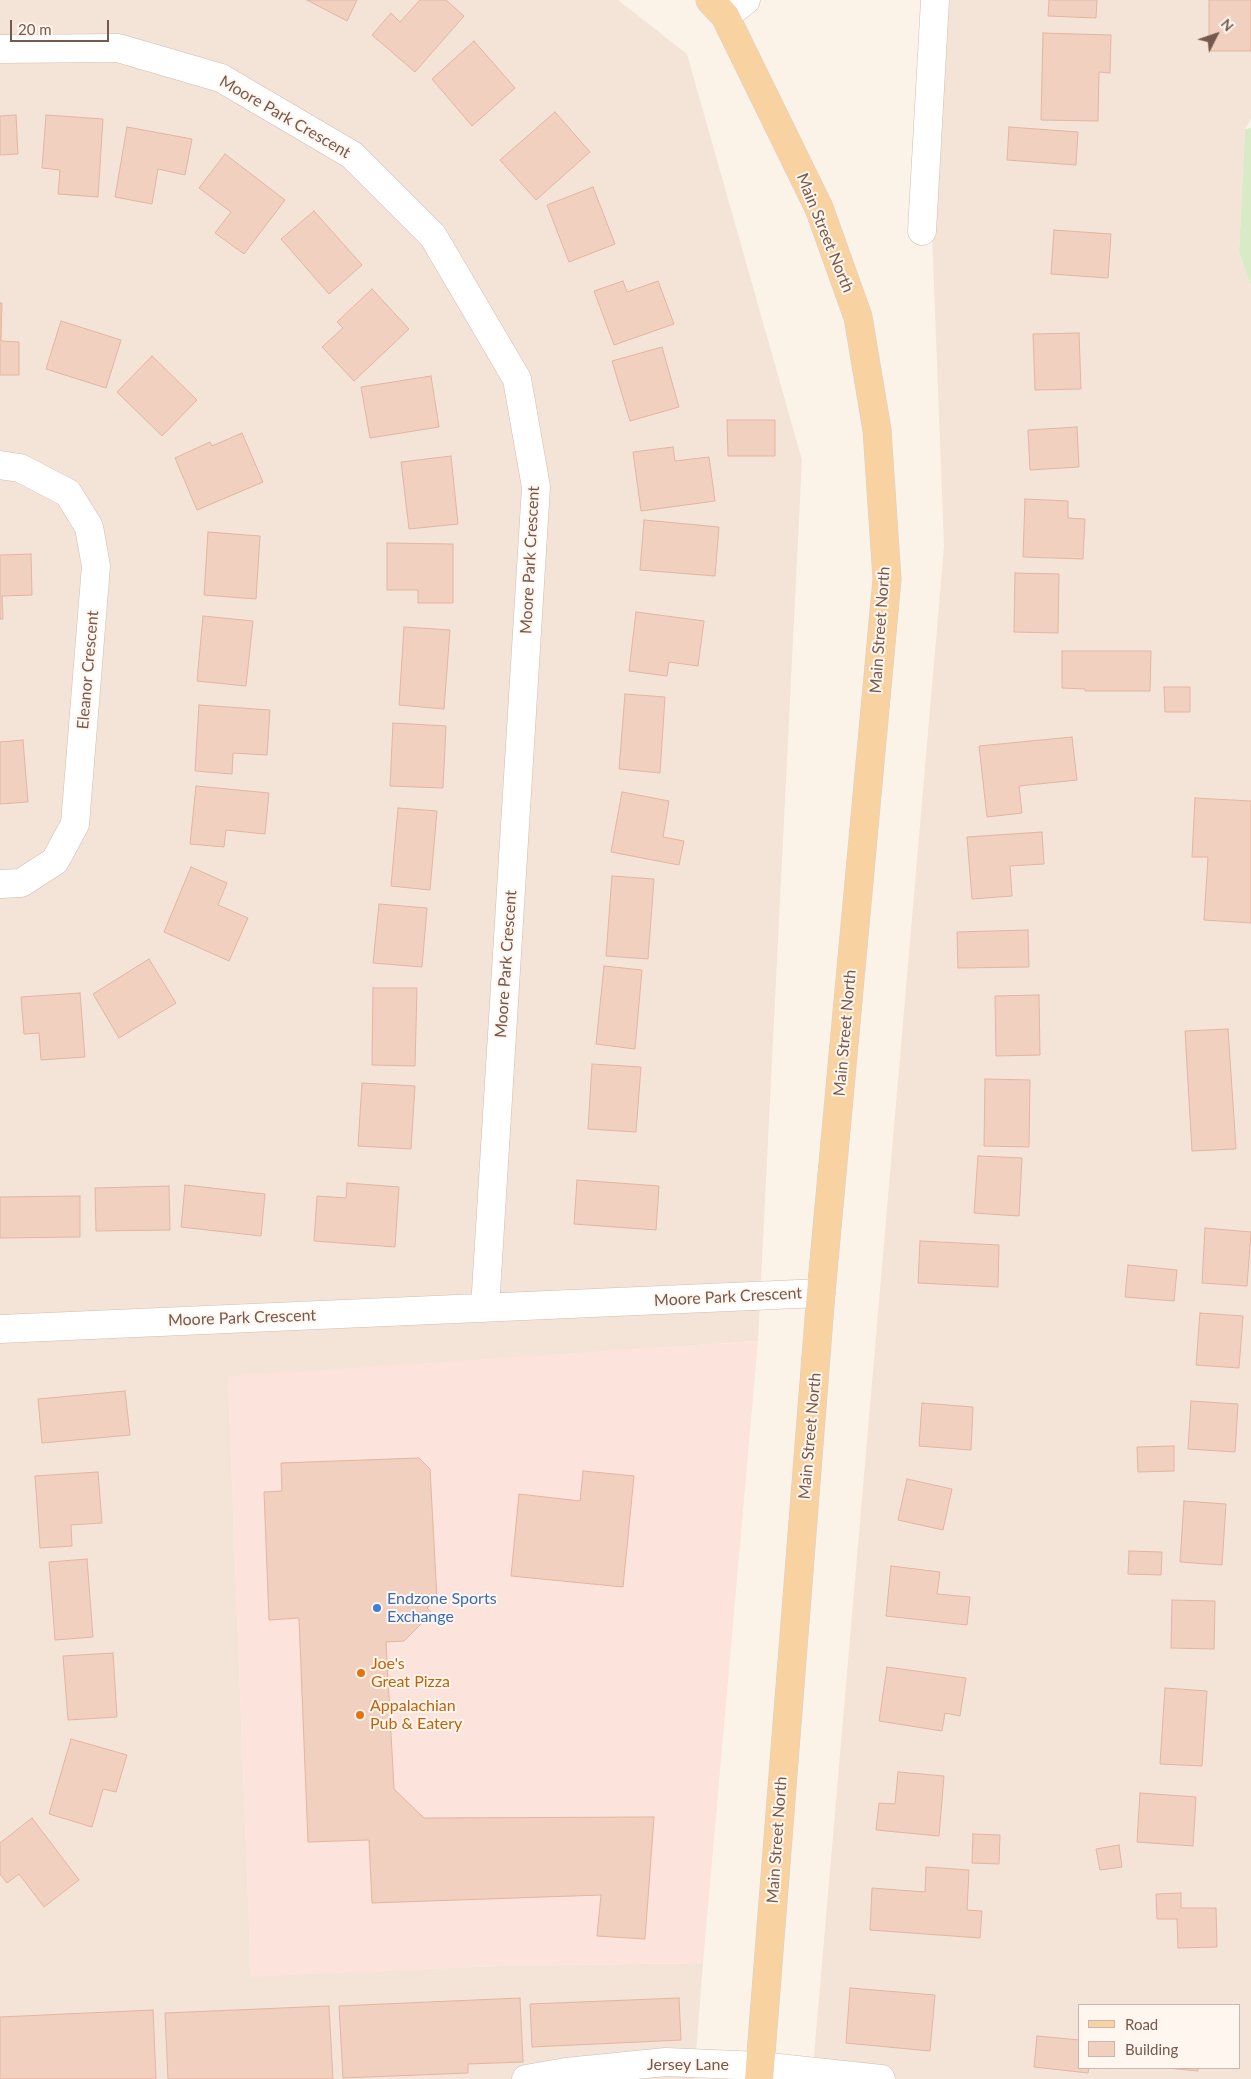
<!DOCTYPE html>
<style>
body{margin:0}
#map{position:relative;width:1251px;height:2079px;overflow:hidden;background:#fcf3e8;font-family:Lato,sans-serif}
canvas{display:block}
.legend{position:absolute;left:1078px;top:2004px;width:162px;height:65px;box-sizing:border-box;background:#fff7ef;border:1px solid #c9b7ae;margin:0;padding:6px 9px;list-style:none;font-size:15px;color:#77584c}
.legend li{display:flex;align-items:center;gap:10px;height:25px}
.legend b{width:25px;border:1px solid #c9b7ae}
.north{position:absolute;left:1191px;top:10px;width:50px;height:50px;-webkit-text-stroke:4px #fff7ef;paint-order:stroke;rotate:49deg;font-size:14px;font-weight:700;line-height:20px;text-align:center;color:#77584c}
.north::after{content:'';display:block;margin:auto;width:18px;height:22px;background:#77584c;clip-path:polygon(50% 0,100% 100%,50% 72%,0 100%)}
.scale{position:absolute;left:10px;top:20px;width:99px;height:22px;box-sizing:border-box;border:2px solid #77584c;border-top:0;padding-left:6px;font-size:15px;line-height:18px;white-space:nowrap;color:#77584c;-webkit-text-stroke:4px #fff7ef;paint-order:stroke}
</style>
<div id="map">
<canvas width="1251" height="2079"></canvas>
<ul class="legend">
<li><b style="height:6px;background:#f9d2a2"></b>Road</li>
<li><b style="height:14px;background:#f1d0c0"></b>Building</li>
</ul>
<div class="north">N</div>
<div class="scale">20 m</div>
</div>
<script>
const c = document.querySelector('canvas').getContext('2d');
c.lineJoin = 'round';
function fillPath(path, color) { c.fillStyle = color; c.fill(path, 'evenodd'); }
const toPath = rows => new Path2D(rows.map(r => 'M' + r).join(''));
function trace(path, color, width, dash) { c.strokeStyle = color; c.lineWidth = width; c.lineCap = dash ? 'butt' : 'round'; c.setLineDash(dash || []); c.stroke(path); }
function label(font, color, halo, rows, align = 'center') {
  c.font = font + ' Lato,sans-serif'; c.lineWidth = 4; c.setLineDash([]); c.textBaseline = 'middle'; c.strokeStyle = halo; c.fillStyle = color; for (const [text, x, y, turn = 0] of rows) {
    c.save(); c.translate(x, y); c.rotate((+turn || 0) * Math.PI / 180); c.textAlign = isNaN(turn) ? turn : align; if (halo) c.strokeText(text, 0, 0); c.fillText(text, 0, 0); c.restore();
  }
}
fillPath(toPath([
 [0,0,618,0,687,54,802,460,758,1341,228,1377,251,1976,496,1966,703,1963,694,2079,0,2079],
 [923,0,1251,0,1251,119,1245,129,1239,252,1251,285,1251,2079,812,2079,944,546],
 [1080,2005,1240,2005,1240,2068,1080,2068]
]), '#f4e4d7');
fillPath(toPath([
 [758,1341,703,1963,496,1966,251,1977,228,1376]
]), '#fce3dc');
fillPath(toPath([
 [1251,128,1251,285,1239,252,1245,129]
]), '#d8eac6');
const building = toPath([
 [307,0,357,0,347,21,307,0],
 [420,0,446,0,464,16,415,72,372,35,391,13,400,22,420,0],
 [1049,0,1097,0,1096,18,1048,16,1049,0],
 [1209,0,1251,0,1251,51,1209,51,1209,0],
 [1043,33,1111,35,1110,73,1099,72,1098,121,1041,120,1043,33],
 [474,41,515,88,472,126,432,79,474,41],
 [555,112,590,152,536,200,500,160,555,112],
 [16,115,18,154,0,155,0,116,16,115],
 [46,115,103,119,98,197,58,194,60,170,42,168,46,115],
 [127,127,192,139,185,175,158,169,152,204,115,197,127,127],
 [1009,127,1078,132,1076,165,1007,160,1009,127],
 [225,154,285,200,244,254,215,233,231,212,199,188,225,154],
 [593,187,615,244,569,262,547,205,593,187],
 [314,211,362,265,329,294,281,239,314,211],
 [1054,230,1111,234,1108,278,1051,274,1054,230],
 [623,281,627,292,658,281,674,324,614,345,594,291,623,281],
 [372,289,409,329,354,381,322,347,343,328,337,322,372,289],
 [0,303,2,303,1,341,19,342,19,375,0,375,0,303],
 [61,321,121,340,106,388,46,369,61,321],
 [1079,333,1081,389,1035,390,1033,334,1079,333],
 [662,347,679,407,630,421,612,361,662,347],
 [152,356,197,400,162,436,117,392,152,356],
 [431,376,439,427,370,438,361,387,431,376],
 [727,420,775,420,775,456,728,456,727,420],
 [1077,427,1079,467,1030,470,1028,430,1077,427],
 [242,433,263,482,197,510,175,458,210,442,212,446,242,433],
 [673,447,675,461,709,457,715,501,641,511,633,452,673,447],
 [451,456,458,524,409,529,401,462,451,456],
 [1025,499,1068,501,1068,518,1085,519,1083,559,1023,557,1025,499],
 [644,520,719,527,715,576,640,570,644,520],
 [208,532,260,536,256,599,204,595,208,532],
 [387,543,453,544,453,603,418,603,418,590,387,590,387,543],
 [31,554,32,595,2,596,3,619,0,619,0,555,31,554],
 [1015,573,1059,574,1058,633,1014,632,1015,573],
 [636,612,704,621,698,666,669,662,667,676,629,671,636,612],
 [203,616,253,621,246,686,197,681,203,616],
 [404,627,450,630,444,709,399,705,404,627],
 [1062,651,1151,651,1150,691,1085,691,1085,689,1062,688,1062,651],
 [1164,687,1190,687,1190,712,1165,712,1164,687],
 [625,694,665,697,660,773,619,769,625,694],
 [199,705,270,710,267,755,233,753,232,774,195,771,199,705],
 [393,723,446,726,443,788,390,786,393,723],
 [1072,737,1077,780,1019,786,1022,813,987,817,979,746,1072,737],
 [23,740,28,802,0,804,0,742,23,740],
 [196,786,269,793,265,834,226,830,224,847,190,844,196,786],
 [622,792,669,801,663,837,684,841,679,865,611,852,622,792],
 [1195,798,1251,801,1251,923,1204,920,1208,857,1192,857,1195,798],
 [398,808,437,811,430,890,391,886,398,808],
 [1042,832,1044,864,1010,866,1012,896,972,899,967,837,1042,832],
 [191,867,227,883,218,905,248,918,229,961,164,932,191,867],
 [612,876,654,879,648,959,606,956,612,876],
 [379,904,427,908,422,967,373,963,379,904],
 [1028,930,1029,967,958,968,957,932,1028,930],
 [149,959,176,1003,119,1038,93,994,149,959],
 [604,966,642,970,635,1049,596,1044,604,966],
 [373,988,417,988,415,1066,372,1065,373,988],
 [80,993,85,1057,41,1060,39,1033,24,1034,21,997,80,993],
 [1039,995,1040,1055,996,1056,995,996,1039,995],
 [1228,1029,1236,1149,1192,1151,1185,1031,1228,1029],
 [592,1064,641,1067,636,1132,588,1129,592,1064],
 [985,1079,1030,1080,1029,1147,984,1146,985,1079],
 [362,1083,415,1086,411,1149,358,1146,362,1083],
 [978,1156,1022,1158,1019,1216,974,1213,978,1156],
 [577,1180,659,1186,656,1230,574,1224,577,1180],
 [347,1183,399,1187,395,1247,314,1241,317,1196,346,1198,347,1183],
 [185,1185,265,1194,261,1236,181,1227,185,1185],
 [169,1186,170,1230,96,1231,95,1188,169,1186],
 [80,1196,80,1237,0,1238,0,1197,80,1196],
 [1205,1228,1251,1232,1247,1286,1202,1283,1205,1228],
 [920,1241,999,1245,998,1287,918,1283,920,1241],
 [1128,1265,1177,1270,1174,1301,1125,1297,1128,1265],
 [1200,1313,1243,1316,1239,1368,1196,1365,1200,1313],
 [125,1391,130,1435,42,1443,38,1399,125,1391],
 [1191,1401,1238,1404,1235,1452,1188,1449,1191,1401],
 [922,1403,973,1407,971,1450,919,1446,922,1403],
 [1174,1446,1174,1471,1138,1472,1137,1447,1174,1446],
 [419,1458,430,1469,437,1599,427,1608,432,1613,404,1641,386,1642,394,1789,424,1818,654,1817,645,1939,597,1936,601,1895,372,1903,369,1840,308,1842,299,1618,269,1620,264,1492,282,1491,281,1463,419,1458],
 [583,1471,634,1476,623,1587,511,1576,519,1494,580,1501,583,1471],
 [98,1472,102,1523,71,1525,72,1546,40,1548,35,1476,98,1472],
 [907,1479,952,1489,943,1530,898,1520,907,1479],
 [1184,1501,1226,1504,1222,1565,1180,1562,1184,1501],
 [1129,1551,1162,1552,1161,1575,1128,1574,1129,1551],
 [87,1559,93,1637,55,1640,49,1562,87,1559],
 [891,1566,940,1572,937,1594,970,1597,967,1625,886,1616,891,1566],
 [1172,1600,1215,1601,1214,1649,1171,1648,1172,1600],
 [113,1653,117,1717,68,1720,63,1656,113,1653],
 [887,1667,966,1678,960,1716,945,1713,942,1731,879,1721,887,1667],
 [1165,1688,1207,1691,1202,1766,1160,1764,1165,1688],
 [71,1739,127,1755,116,1792,103,1789,92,1827,49,1814,71,1739],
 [898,1772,944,1776,939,1836,876,1830,879,1803,895,1804,898,1772],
 [1140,1793,1196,1797,1193,1846,1137,1842,1140,1793],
 [32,1818,79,1880,44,1907,19,1874,7,1883,0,1874,0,1843,32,1818],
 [973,1834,1000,1835,999,1864,972,1863,973,1834],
 [1119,1845,1122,1867,1100,1870,1096,1849,1119,1845],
 [926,1867,969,1870,967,1910,982,1911,980,1938,870,1930,872,1888,925,1892,926,1867],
 [1181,1893,1181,1908,1216,1908,1217,1947,1178,1948,1177,1919,1157,1919,1156,1894,1181,1893],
 [850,1988,935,1995,930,2051,846,2043,850,1988],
 [520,1998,523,2062,468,2064,468,2073,343,2078,339,2006,520,1998],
 [679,1998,681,2040,532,2047,530,2004,679,1998],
 [329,2006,333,2079,168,2079,165,2013,329,2006],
 [153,2010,156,2079,0,2079,0,2017,153,2010],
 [1037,2036,1080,2040,1080,2068,1089,2068,1088,2073,1034,2067,1037,2036],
 [1167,2068,1198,2068,1198,2071,1167,2068]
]);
fillPath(building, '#f1d0c0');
trace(building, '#e4b5a1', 1);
const street = toPath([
 [0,49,118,48,221,78,352,155,433,236,517,379,536,487,485,1308],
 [922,231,935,0],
 [0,465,20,468,68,493,89,527,96,566,75,824,55,861,21,883,0,884],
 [0,1329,821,1293],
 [526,2079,566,2072,666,2062,760,2066,881,2079]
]);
const secondary = toPath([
 [725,16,746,0]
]);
const primary = toPath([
 [710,0,725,16,819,208,858,317,877,430,887,579,821,1293,759,2079]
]);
trace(street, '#d1bcb0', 29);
trace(secondary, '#d4bbae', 29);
trace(primary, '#d9d0cd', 29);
trace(street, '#fff', 28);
trace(secondary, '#fff', 28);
trace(primary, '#f9d2a2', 28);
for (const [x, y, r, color] of [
 [377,1608,5,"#3f7fe0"],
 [361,1673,5,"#e8710a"],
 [360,1715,5,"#e8710a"]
]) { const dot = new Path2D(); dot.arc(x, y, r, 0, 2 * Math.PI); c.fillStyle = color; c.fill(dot); trace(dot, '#fff7ef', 2); }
label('16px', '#77584c', '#fff7ef', [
 ["Moore Park Crescent",285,117,30],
 ["Main Street North",825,233,68],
 ["Moore Park Crescent",530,560,-87],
 ["Main Street North",880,630,-86],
 ["Eleanor Crescent",88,670,-85],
 ["Moore Park Crescent",506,964,-86],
 ["Main Street North",845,1033,-85],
 ["Moore Park Crescent",728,1297,-3],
 ["Moore Park Crescent",242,1318,-2],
 ["Main Street North",810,1436,-85],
 ["Main Street North",777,1840,-86],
 ["Jersey Lane",688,2065]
]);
label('16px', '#366cbe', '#fff7ef', [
 ["Endzone Sports",387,1599],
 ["Exchange",387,1617]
], 'left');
label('16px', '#c56008', '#fff7ef', [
 ["Joe's",371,1664],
 ["Great Pizza",371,1682],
 ["Appalachian",370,1706],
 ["Pub & Eatery",370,1724]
], 'left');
</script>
